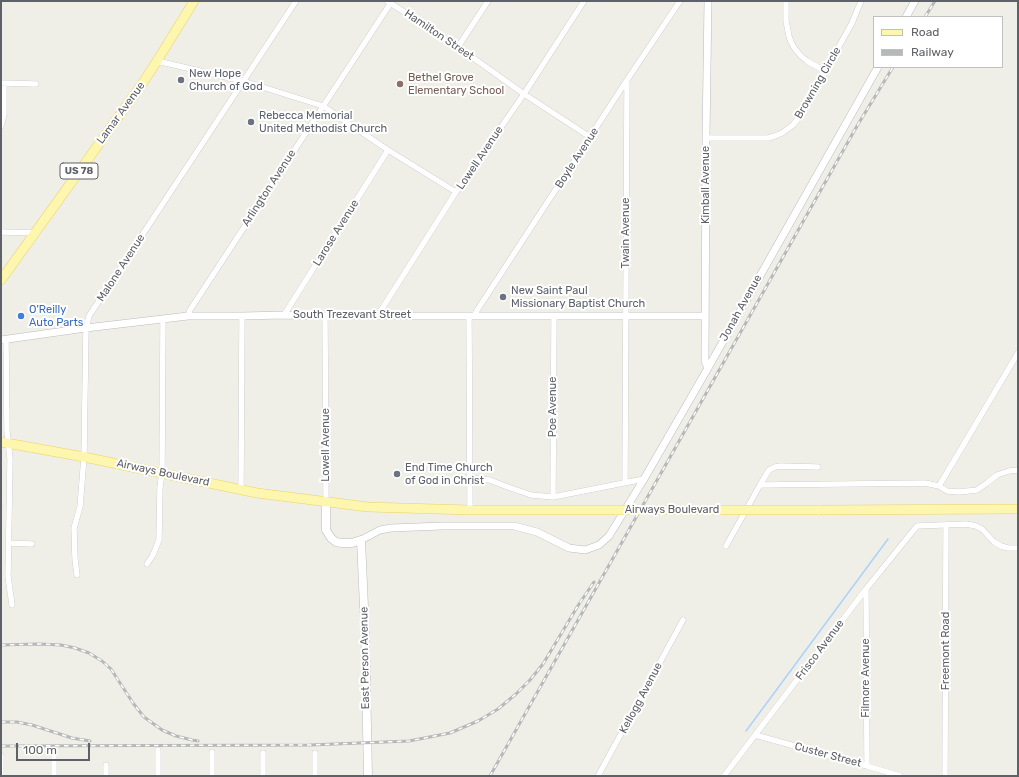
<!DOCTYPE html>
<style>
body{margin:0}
#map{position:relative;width:1019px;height:777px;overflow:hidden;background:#f0efe7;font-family:Rubik,sans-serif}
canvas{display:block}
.frame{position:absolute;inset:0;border:2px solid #5e6167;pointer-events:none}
.legend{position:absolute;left:873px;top:16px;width:130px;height:52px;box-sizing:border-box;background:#fff;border:1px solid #bfc0c2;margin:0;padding:5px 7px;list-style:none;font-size:12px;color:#5e6167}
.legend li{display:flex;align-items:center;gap:8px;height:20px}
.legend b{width:20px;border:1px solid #bfc0c2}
.scale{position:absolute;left:16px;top:743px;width:74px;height:18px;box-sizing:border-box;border:2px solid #5e6167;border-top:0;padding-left:5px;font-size:12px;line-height:14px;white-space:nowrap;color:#5e6167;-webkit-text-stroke:3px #fff;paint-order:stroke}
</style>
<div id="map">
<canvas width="1019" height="777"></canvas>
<div class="frame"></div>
<ul class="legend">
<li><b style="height:5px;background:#fcf6af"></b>Road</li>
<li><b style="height:5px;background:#b7b8b8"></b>Railway</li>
</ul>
<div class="scale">100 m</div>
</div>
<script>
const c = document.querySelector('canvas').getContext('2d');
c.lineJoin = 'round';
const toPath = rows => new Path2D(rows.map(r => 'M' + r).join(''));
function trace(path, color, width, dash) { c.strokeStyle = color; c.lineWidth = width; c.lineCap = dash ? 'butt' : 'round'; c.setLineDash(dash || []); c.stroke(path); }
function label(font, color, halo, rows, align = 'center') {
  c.font = font + ' Rubik,sans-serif'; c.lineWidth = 4; c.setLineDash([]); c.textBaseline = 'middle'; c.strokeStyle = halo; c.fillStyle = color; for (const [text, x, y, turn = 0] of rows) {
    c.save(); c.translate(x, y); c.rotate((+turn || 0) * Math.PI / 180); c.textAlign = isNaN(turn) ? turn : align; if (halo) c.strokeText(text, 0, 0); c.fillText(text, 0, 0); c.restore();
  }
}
trace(toPath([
 [746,731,888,539]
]), '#aad2fc', 1.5);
const minor = toPath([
 [387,1,458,47,524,94,590,137],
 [786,1,786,21,789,36,791,42,795,49,801,56,807,61,825,71],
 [458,47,488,1],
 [157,61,243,81,323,106,388,150,456,192],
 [1,83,36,84],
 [1,126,4,114,4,84],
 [706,138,768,138,775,136,782,133,793,125,801,115,852,23,861,1],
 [1,232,35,233],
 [284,315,388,150],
 [378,315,456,192,524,94,584,1],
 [188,316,190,310,392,1],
 [325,316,326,502],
 [469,316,470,510],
 [475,316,476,312,627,80,680,1],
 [6,339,7,431,10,459,8,576,12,605],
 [471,478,490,480,505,486,531,495,553,497,644,479],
 [625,482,627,80],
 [760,485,925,483,939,486,947,491,959,492,977,490,987,483,997,475,1009,471,1018,470],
 [939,486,1018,353],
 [241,489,242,316],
 [553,497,554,316],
 [9,543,32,544],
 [726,546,760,485,769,470,775,467,780,466,818,467],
 [147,564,153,555,159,540,160,487,162,473,163,319],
 [77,575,75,559,74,528,80,507,84,457,86,328,89,316,296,1],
 [866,590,867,766],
 [755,735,867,766,900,776],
 [158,750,158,776],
 [54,751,54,776],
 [212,752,212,776],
 [263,753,263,776],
 [315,753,315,776],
 [106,765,106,776],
 [1,776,1,756],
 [598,776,683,620],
 [724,776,866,589,917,526,966,524,976,526,982,529,994,542,1001,546,1008,548,1018,548],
 [945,776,946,525]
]);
const tertiary = toPath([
 [906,17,915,1],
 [1,340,86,328,188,316,242,316,284,315,325,316,705,316],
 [708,368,705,361,706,138,708,1],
 [361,540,380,530,391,528,442,526,514,526,537,532,569,548,585,550,599,545,609,536,644,479,708,368,878,67]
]);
const secondary = toPath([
 [326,502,326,530,331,538,336,542,342,543,352,543,361,540,365,629,368,776]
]);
const primary = toPath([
 [1,280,142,84,157,61,194,1],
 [1,442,84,457,257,493,368,507,470,510,617,510],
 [818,510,1018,509]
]);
trace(minor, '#b9bbc0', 6);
trace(tertiary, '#b9bbc0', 8);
trace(secondary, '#babcc2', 9);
trace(primary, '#edd163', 10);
trace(minor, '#fff', 5.5);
trace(tertiary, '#fff', 7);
trace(secondary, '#fff', 8);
trace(primary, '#fcf6af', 9);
const rail = toPath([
 [925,17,935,1],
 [1,645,39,644,61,645,75,648,89,653,102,661,111,669,133,703,144,717,162,730,176,736,192,740,198,741],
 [1,722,17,722,32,725,72,738,90,741],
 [1,746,310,745,409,741,450,733,478,721,498,709,516,694,530,680,543,664,579,604,594,582],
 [490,776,857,126,893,67]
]);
trace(rail, '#b7b8b8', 3);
trace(rail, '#fff', 1.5, [4.5]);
const primaryBridge = toPath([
 [617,510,818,510]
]);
trace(primaryBridge, '#edd163', 10, []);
trace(primaryBridge, '#fcf6af', 9);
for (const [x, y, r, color] of [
 [181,80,4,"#6b7280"],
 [400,84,4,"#8d6e63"],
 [251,122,4,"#6b7280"],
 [503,297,4,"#6b7280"],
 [21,316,4,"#3f7fe0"],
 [397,474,4,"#6b7280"]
]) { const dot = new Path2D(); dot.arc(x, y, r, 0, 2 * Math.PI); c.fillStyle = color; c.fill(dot); trace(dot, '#fff', 1.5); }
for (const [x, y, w] of [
 [79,171,38]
]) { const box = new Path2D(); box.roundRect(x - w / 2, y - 8, w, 16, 3); c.fillStyle = '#fff'; c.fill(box); trace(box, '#5e6167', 1); }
label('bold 10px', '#5e6167', null, [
 ["US 78",79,171]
]);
label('11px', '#5e6167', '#fff', [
 ["Hamilton Street",439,35,34],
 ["Browning Circle",818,83,-60],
 ["Lamar Avenue",121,113,-54],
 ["Lowell Avenue",480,158,-56],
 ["Boyle Avenue",577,158,-57],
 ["Kimball Avenue",706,185,-90],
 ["Arlington Avenue",269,188,-57],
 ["Larose Avenue",336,233,-58],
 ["Twain Avenue",626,233,-90],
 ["Malone Avenue",121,268,-57],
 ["Jonah Avenue",741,308,-61],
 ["South Trezevant Street",352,315],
 ["Poe Avenue",553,407,-90],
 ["Lowell Avenue",326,445,-90],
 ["Airways Boulevard",163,473,12],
 ["Airways Boulevard",672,510],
 ["Frisco Avenue",820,650,-53],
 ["Freemont Road",946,651,-90],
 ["East Person Avenue",365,658,-91],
 ["Filmore Avenue",866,678,-90],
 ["Kellogg Avenue",641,698,-62],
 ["Custer Street",828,755,15]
]);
label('11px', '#5b616d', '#fff', [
 ["New Hope",189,74],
 ["Church of God",189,87],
 ["Rebecca Memorial",259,116],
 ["United Methodist Church",259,129],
 ["New Saint Paul",511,291],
 ["Missionary Baptist Church",511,304],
 ["End Time Church",405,468],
 ["of God in Christ",405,481]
], 'left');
label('11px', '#785e54', '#fff', [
 ["Bethel Grove",408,78],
 ["Elementary School",408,91]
], 'left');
label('11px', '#366cbe', '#fff', [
 ["O'Reilly",29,310],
 ["Auto Parts",29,323]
], 'left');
</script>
